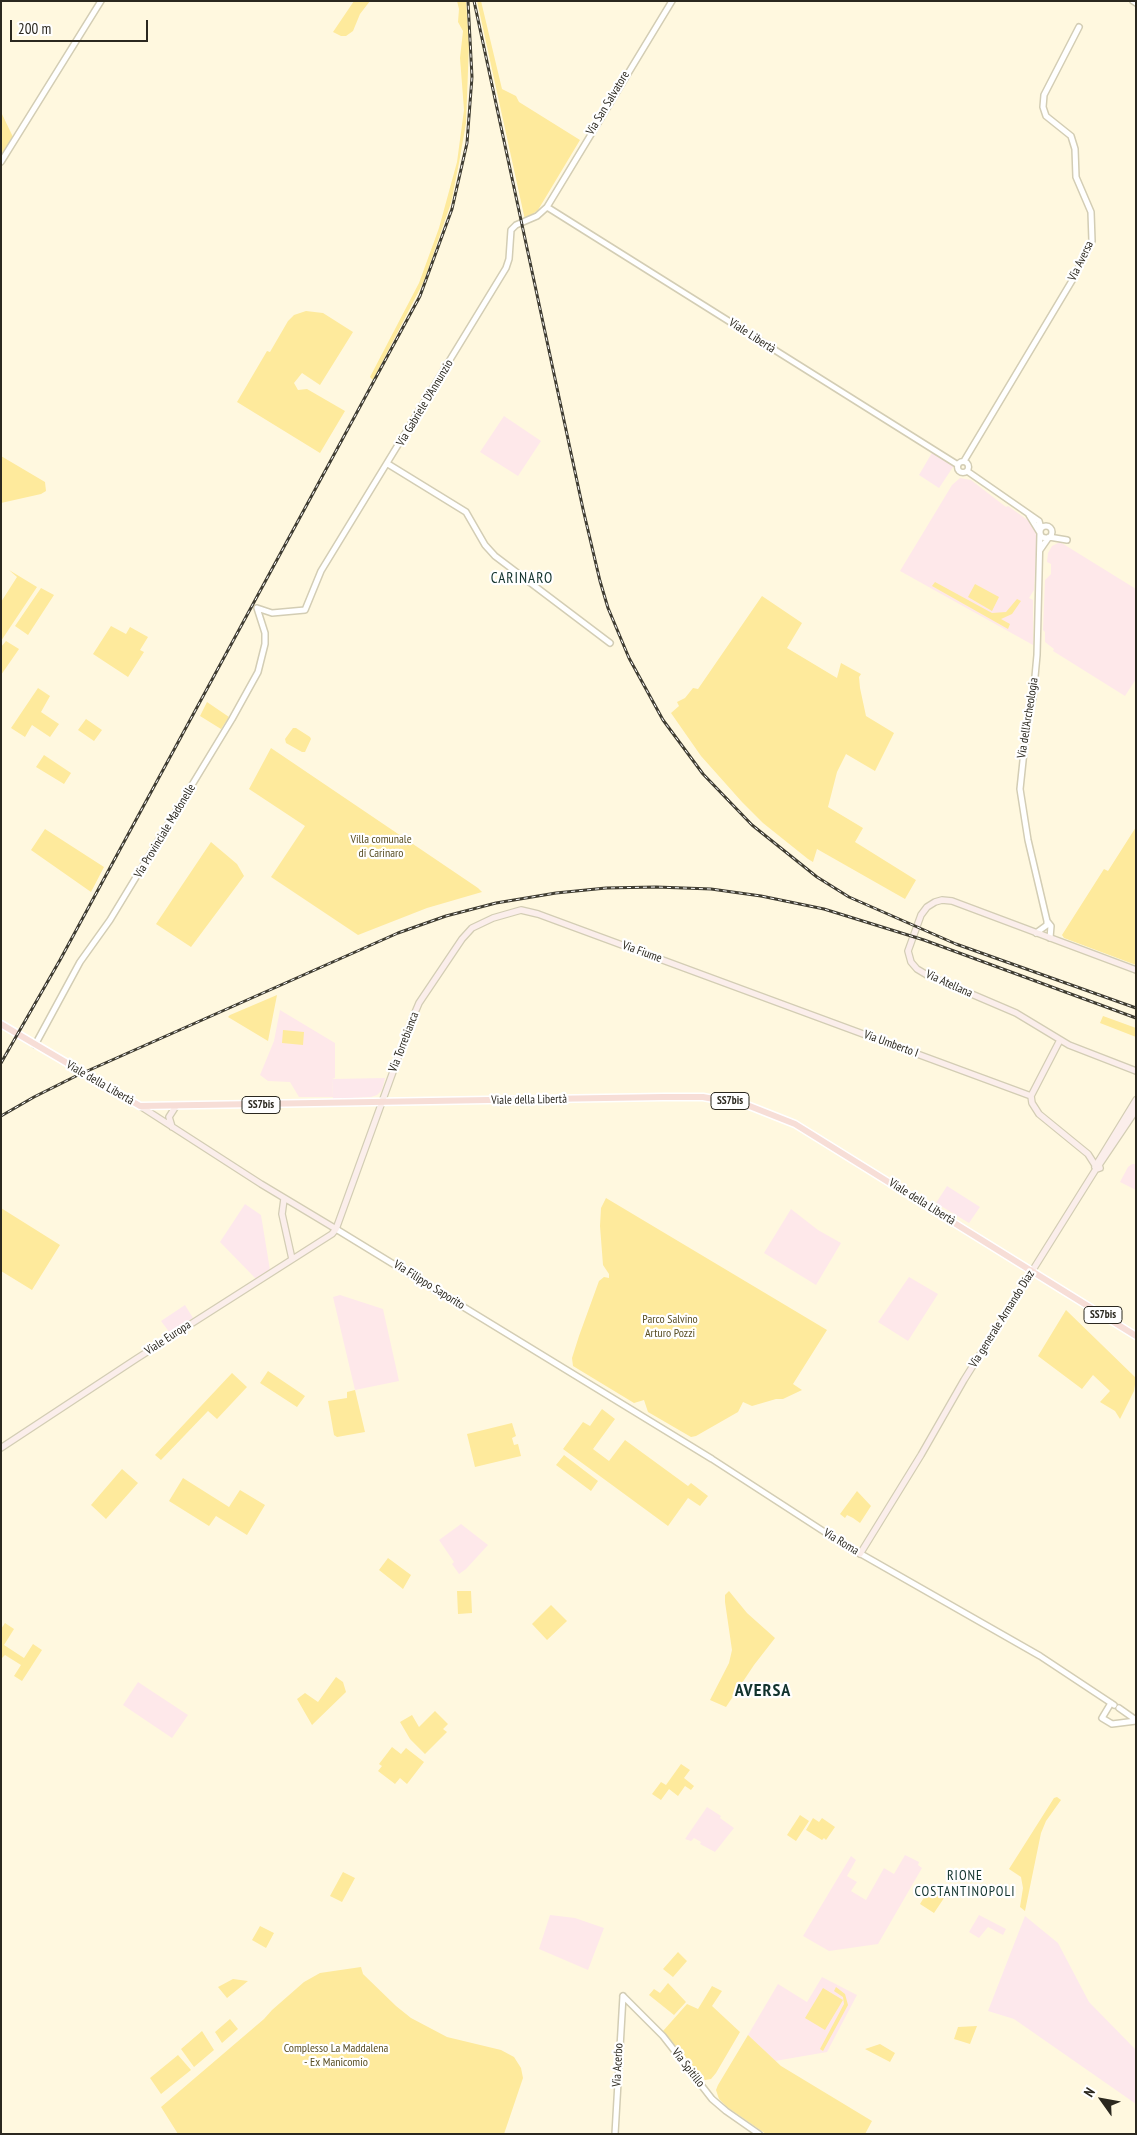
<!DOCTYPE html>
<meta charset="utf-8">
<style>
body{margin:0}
#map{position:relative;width:1137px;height:2135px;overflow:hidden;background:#fff8df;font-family:"PT Sans Narrow",sans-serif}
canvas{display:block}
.frame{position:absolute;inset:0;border:2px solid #2b281f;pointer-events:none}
.north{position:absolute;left:1077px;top:2075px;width:50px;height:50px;-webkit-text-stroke:4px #fff;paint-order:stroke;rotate:302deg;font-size:14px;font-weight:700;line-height:20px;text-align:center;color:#2b281f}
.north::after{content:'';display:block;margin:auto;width:18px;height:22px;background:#2b281f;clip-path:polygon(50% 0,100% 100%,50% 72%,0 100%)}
.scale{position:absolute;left:10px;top:20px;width:138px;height:22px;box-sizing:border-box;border:2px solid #2b281f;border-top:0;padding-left:6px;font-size:15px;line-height:18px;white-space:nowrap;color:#2b281f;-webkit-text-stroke:4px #fff;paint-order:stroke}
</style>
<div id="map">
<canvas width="1137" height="2135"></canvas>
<div class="frame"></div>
<div class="north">N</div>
<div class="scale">200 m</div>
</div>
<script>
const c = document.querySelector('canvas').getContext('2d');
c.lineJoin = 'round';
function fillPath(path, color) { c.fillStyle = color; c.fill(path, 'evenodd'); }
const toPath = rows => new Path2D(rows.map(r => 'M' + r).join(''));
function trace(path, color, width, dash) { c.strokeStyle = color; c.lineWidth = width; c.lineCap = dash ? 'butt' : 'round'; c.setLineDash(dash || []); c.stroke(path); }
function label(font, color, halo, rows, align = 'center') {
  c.font = font + ' "PT Sans Narrow",sans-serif'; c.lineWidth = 4.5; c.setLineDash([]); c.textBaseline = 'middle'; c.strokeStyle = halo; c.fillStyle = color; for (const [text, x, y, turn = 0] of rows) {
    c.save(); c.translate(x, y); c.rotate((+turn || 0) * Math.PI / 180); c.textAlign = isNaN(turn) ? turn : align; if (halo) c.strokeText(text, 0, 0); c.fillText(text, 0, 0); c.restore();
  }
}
fillPath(toPath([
 [933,451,955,464,939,488,919,475],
 [385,1078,382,1090,377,1095,371,1097,333,1099,332,1079],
 [947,1186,980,1207,969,1223,936,1203],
 [245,1204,261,1215,270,1270,256,1279,220,1242],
 [185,1305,193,1318,170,1333,161,1321],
 [1025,1916,1058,1943,1089,2002,1136,2050,1136,2104,1014,2019,988,2011]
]), '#fde8ec');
fillPath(toPath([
 [504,416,541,441,518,476,480,452],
 [960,478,971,480,1006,507,1008,506,1029,521,1035,530,1037,537,1034,590,1029,598,1033,600,1033,645,900,571,952,485],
 [1060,542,1136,589,1136,679,1125,696,1053,651,1054,649,1045,642,1045,632,1043,630,1045,580,1051,574,1051,564,1047,562,1048,553,1052,546],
 [280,1010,335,1043,335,1078,332,1079,333,1097,299,1097,290,1082,268,1081,260,1075,274,1041],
 [1132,1164,1136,1164,1136,1190,1120,1182,1128,1167],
 [791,1209,818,1230,841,1243,816,1285,764,1253],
 [909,1277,938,1294,908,1341,878,1322],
 [340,1295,383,1309,399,1381,355,1390,333,1297],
 [461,1524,488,1545,466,1569,459,1574,452,1564,454,1562,439,1540],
 [138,1682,188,1715,172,1738,123,1705],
 [707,1807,721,1816,720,1818,734,1828,715,1852,700,1844,701,1842,694,1838,691,1841,685,1839],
 [905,1855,919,1862,918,1865,922,1868,878,1944,829,1951,803,1936,851,1856,856,1860,847,1876,857,1882,851,1891,866,1900,884,1868,894,1874],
 [550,1915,575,1918,604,1928,588,1970,539,1949],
 [979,1915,1006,1929,1003,1935,988,1927,979,1938,969,1932],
 [822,1977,857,1995,827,2052,775,2061,748,2035,778,1984,807,2002]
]), '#fee8ea');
fillPath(toPath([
 [354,1,370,1,360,14,353,31,346,36,341,36,333,32],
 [457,1,466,1,469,45,466,123,459,163,451,203,424,281,373,380,370,377,419,283,439,228,457,162,464,110,460,58,463,31,458,22,459,9],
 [477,1,481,1,502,89,516,96,519,102,580,140,538,210,525,220],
 [1,112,13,137,1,156],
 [306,311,323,313,353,332,320,385,302,373,294,383,298,390,307,389,345,411,320,453,237,402,267,351,270,352,288,321,294,315],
 [1,456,45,482,46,491,41,494,1,503],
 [9,570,37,587,1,641,1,602,17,577],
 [935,582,992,613,1006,612,1017,599,1021,601,1012,614,1001,619,1010,624,1008,629,932,586],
 [975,584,999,597,992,611,968,597],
 [41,588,54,595,28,635,15,626],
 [762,596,802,623,787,648,837,678,841,663,861,674,859,677,860,688,866,716,894,733,875,771,846,754,837,772,828,807,863,828,855,842,916,880,905,899,817,849,813,862,808,859,763,823,742,802,701,756,671,713,679,706,677,702,685,698,693,688,698,689],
 [111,626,126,634,130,627,148,637,140,650,144,652,128,677,93,654],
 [6,641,19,649,1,675,1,647],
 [38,688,50,696,41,712,59,724,50,737,32,725,25,737,11,728],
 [207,702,229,717,221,729,200,716],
 [86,719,102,730,94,741,78,730],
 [293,728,296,728,310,737,311,739,305,752,302,752,286,743,285,739],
 [271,748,478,888,482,892,427,908,358,935,271,877,305,826,249,789],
 [44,755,71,773,64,784,36,767],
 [1136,827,1136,965,1064,938,1062,935,1104,869,1108,871],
 [45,829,104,867,91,892,31,850],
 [211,842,237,864,244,876,191,947,156,924],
 [277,995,268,1041,228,1017,230,1015],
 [1103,1016,1136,1028,1136,1037,1100,1023],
 [283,1030,304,1032,303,1045,282,1043],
 [606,1198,827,1330,793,1384,802,1390,783,1399,776,1399,752,1406,743,1402,738,1412,696,1436,691,1437,648,1412,644,1400,634,1403,573,1366,572,1358,579,1336,599,1281,604,1277,609,1278,609,1274,603,1265,600,1226,601,1208],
 [1,1208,60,1245,32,1290,1,1271],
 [1066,1310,1136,1378,1134,1391,1120,1419,1115,1411,1100,1402,1110,1391,1093,1375,1082,1389,1038,1356],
 [268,1371,305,1396,297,1407,260,1383],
 [232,1373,247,1387,217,1419,208,1411,161,1460,155,1455],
 [355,1390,365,1432,337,1437,334,1435,328,1401,347,1398,347,1392],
 [602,1409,615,1419,593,1449,609,1461,625,1440,688,1486,691,1483,708,1496,700,1506,688,1498,668,1526,563,1449,583,1422,590,1426],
 [512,1423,516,1436,512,1438,514,1445,518,1444,521,1456,475,1467,467,1434],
 [564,1455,598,1481,591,1491,556,1465],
 [122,1469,138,1483,106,1519,91,1505],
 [183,1478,229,1507,240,1490,265,1505,247,1535,216,1516,209,1526,169,1501],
 [857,1491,871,1506,860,1523,853,1518,847,1515,845,1518,840,1514],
 [388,1558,411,1575,403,1589,379,1570],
 [457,1591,471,1591,472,1613,458,1614],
 [729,1591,747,1613,775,1638,754,1665,726,1707,710,1700,729,1663,732,1650,725,1602,725,1595],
 [551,1605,567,1621,547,1640,532,1624],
 [5,1623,14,1629,4,1645,24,1658,33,1644,42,1650,22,1681,14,1676,21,1665,5,1655,1,1659,1,1629],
 [336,1677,343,1682,346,1692,312,1725,297,1699,305,1693,318,1702],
 [435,1711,448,1724,443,1729,447,1732,425,1754,410,1739,400,1722,412,1715,419,1727],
 [392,1747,401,1754,406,1748,424,1762,407,1784,400,1778,395,1784,378,1771,382,1766,379,1764],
 [681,1764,690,1770,684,1778,694,1786,691,1790,685,1786,678,1796,669,1789,661,1800,652,1794,661,1782,666,1785],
 [1057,1797,1061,1800,1046,1821,1041,1833,1025,1911,1020,1907,1023,1888,1021,1877,1009,1869,1054,1798],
 [800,1815,809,1821,796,1841,787,1835],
 [813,1818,819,1822,822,1818,835,1827,826,1840,824,1838,822,1840,806,1830],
 [343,1872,355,1878,342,1902,330,1896],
 [931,1886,946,1895,934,1913,920,1904],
 [260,1926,274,1933,266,1948,252,1940],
 [678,1952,687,1961,673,1977,663,1969],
 [361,1967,363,1974,396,2006,411,2018,447,2037,501,2050,514,2057,521,2068,523,2078,504,2134,178,2134,161,2107,264,2019,272,2010,304,1982,320,1973],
 [233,1979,248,1981,227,1998,218,1987],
 [668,1983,686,2002,674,2015,649,1995,654,1989,660,1993],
 [712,1986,722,1991,712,2006,740,2032,716,2073,711,2079,705,2080,663,2031,687,2004,698,2009],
 [836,1987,845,1994,848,2005,823,2051,820,2049,844,2004,843,1997,834,1991],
 [823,1988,843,2000,825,2030,805,2018],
 [230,2019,238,2029,222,2043,215,2032],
 [977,2026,970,2044,954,2039,958,2027],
 [202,2031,214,2050,194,2067,181,2049],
 [748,2035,781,2066,872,2121,865,2134,766,2134,727,2107,719,2099,716,2090,718,2085],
 [880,2044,895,2053,890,2062,865,2049],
 [178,2055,191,2070,161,2094,150,2078]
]), '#feea9c');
const tertiary = toPath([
 [1133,1,1136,3],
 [1,162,101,1],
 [547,207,958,465],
 [964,461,1073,279,1092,241,1091,212,1076,177,1075,149,1071,136,1046,116,1043,107,1044,95,1079,27],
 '957.5 467a5.5 5.5 0 1 1 11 0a5.5 5.5 0 1 1-11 0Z',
 [388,464,466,512,485,545,495,556,610,643],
 [967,471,1039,521,1041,528],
 [1029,515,1040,533,1037,655,1033,698,1027,723,1020,789,1028,840,1047,921,1051,926,1050,938],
 '1040 532a6 6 0 1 1 12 0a6 6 0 1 1-12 0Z',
 [1040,550,1049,537,1067,540],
 [257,608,272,613,305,610,321,571,506,268,509,259,511,230,516,225,537,216,547,207,672,1],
 [1036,933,1047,925,1047,921],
 [35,1045,80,962,110,920,232,719,258,672,265,644,265,633,257,608],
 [336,1229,712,1459,840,1542,1040,1656,1114,1705],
 [1111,1703,1102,1718,1112,1724,1136,1721],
 [1119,1708,1136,1720],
 [623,1996,663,2036,712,2099,726,2111,759,2134],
 [615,2134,623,1996]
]);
const secondary = toPath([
 [1136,970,952,901,942,900,935,902,927,907,921,915,908,951,911,962,917,969,927,975,1016,1013,1069,1045,1136,1071],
 [1060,1040,1031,1096,1032,1103,1039,1114,1088,1154,1095,1165],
 [140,1106,261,1184,336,1229],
 [172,1127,169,1117,176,1106],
 [1098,1162,1136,1100],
 [1095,1167,1097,1169,1100,1168,1099,1165,1136,1110],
 [284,1199,282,1214,292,1259],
 [1,1448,136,1359,332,1234,336,1229,411,1022,419,1003,462,939,472,928,493,918,521,910,538,914,1031,1096],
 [860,1554,921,1455,964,1380,1096,1169]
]);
const primary = toPath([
 [1,1024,140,1106,663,1097,703,1097,747,1105,795,1124,1136,1336]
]);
trace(tertiary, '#d3cdb4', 8);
trace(secondary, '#d3cdb4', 8);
trace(primary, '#fff', 9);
trace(tertiary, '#fff', 5);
trace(secondary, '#fbeeeb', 5.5);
trace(primary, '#f7ded7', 6);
const rail = toPath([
 [474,1,583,509,600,581,608,608,629,658,663,720,703,774,752,825,817,877,849,897,956,944,1136,1008],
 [1,1063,60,960,420,296,452,209,467,143,472,77,468,1],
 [1,1116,34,1097,76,1076,398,933,446,916,496,903,556,893,606,888,656,887,711,889,761,896,824,909,924,940,1136,1018]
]);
trace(rail, '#403d32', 3);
trace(rail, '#fff', 1, [4]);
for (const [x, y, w] of [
 [730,1101,38],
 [261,1105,38],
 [1103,1315,38]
]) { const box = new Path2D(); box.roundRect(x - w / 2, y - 8.5, w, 17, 4); c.fillStyle = '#fff'; c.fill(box); trace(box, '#2b281f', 1); }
label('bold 11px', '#2b281f', null, [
 ["SS7bis",730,1101],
 ["SS7bis",261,1105],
 ["SS7bis",1103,1315]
]);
label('12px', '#2b281f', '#fff', [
 ["Via San Salvatore",608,103,-59],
 ["Via Aversa",1081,261,-64],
 ["Viale Libertà",752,336,33],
 ["Via Gabriele D'Annunzio",425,403,-59],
 ["Via dell'Archeologia",1028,718,-81],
 ["Via Provinciale Madonelle",165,831,-59],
 ["Via Fiume",642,952,20],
 ["Via Atellana",949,984,24],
 ["Via Torrebianca",404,1042,-69],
 ["Via Umberto I",891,1044,20],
 ["Viale della Libertà",100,1083,30],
 ["Viale della Libertà",529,1100,-1],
 ["Viale della Libertà",922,1202,32],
 ["Via Filippo Saporito",429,1285,32],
 ["Via generale Armando Diaz",1002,1319,-58],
 ["Viale Europa",168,1338,-33],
 ["Via Roma",841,1542,31],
 ["Via Acerbo",618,2065,-87],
 ["Via Spitillo",688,2068,52]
]);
label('12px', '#594e23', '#fff', [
 ["Villa comunale",381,840],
 ["di Carinaro",381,854],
 ["Parco Salvino",670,1320],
 ["Arturo Pozzi",670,1334],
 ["Complesso La Maddalena",336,2049],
 ["- Ex Manicomio",336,2063]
]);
c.letterSpacing = '1px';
label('14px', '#12332d', '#fff', [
 ["RIONE",965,1876],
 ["COSTANTINOPOLI",965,1892]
]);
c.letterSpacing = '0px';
c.letterSpacing = '1px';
label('15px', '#12332d', '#fff', [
 ["CARINARO",522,579]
]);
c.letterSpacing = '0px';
c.letterSpacing = '1px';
label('bold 18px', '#12332d', '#fff', [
 ["AVERSA",763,1691]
]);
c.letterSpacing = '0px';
</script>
